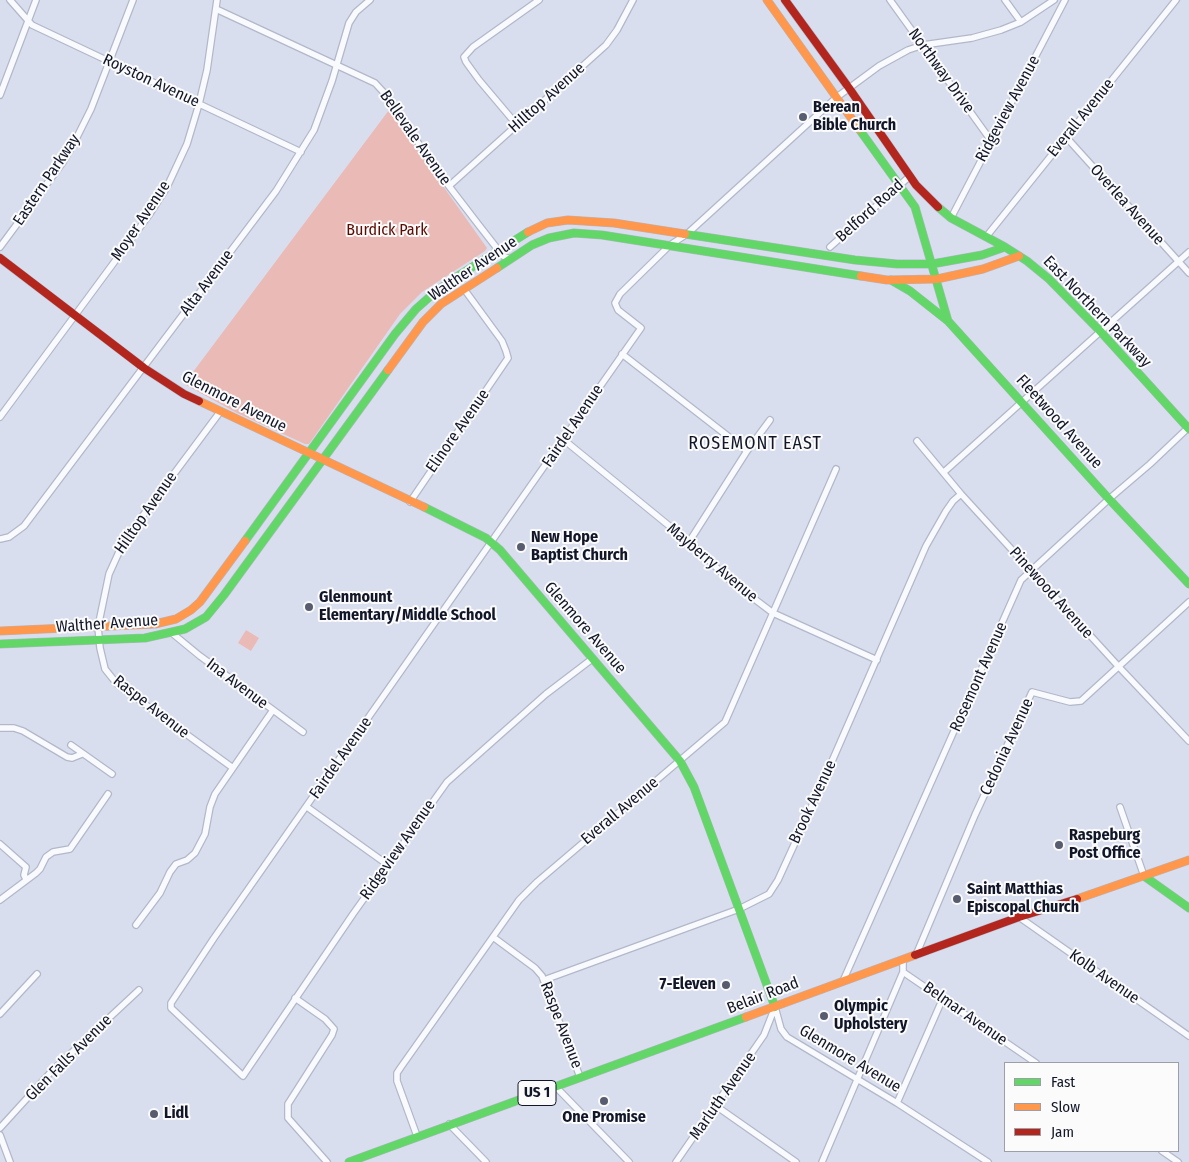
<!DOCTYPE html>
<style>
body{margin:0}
#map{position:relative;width:1189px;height:1162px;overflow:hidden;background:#d9deef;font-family:"Fira Sans Condensed",sans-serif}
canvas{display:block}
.legend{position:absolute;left:1004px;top:1062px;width:175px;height:90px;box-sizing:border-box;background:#fbfbfb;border:1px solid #9d9fa7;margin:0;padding:6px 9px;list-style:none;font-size:15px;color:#111628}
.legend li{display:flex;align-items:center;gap:10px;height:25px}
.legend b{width:25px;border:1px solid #9d9fa7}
</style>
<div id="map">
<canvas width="1189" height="1162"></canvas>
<ul class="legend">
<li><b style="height:6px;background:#63d668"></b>Fast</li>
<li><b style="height:6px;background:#ff974d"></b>Slow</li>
<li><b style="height:6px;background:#b3261e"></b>Jam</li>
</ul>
</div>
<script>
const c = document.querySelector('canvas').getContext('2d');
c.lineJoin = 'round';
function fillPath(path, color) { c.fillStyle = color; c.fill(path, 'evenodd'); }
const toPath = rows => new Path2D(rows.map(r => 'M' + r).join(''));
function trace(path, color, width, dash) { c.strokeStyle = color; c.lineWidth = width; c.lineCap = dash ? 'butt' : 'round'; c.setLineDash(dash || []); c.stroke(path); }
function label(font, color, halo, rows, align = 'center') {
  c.font = font + ' "Fira Sans Condensed",sans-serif'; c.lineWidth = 4; c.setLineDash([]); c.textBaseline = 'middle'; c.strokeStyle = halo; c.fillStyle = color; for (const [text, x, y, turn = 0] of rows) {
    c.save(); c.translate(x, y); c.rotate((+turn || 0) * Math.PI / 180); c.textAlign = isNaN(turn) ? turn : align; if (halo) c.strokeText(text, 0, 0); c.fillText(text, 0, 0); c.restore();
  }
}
fillPath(toPath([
 [389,110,487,248,485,251,422,292,400,314,309,444,305,444,237,413,184,384],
 [246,630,259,638,251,651,238,643]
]), '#eabab7');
const street = toPath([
 [10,0,32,25,301,152],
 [890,0,992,142],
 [1005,0,1021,22],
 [216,9,375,83,388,97,432,164,478,224,503,256,510,259],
 [0,95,36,0],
 [517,125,479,80,466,62,464,57,473,47,539,0],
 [1066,137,1189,273],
 [449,186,606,45,617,30,633,0],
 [951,218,1065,0],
 [986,237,1176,0],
 [0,247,63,162,73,145,91,109,133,0],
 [830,247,910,176],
 [622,354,747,451],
 [220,412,124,541,109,574,98,627,100,648,105,669,117,684,233,768],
 [0,417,149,215,167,187,187,144,199,104,207,70,217,0],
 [564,440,689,542,732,582,773,613,877,660],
 [917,441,961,494,1119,667,1189,741],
 [944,472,1189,252],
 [410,502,508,358,506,351,502,341,464,289],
 [0,539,9,537,24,526,276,191,314,130,332,81,349,23,356,12,370,0],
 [689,542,747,451,770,420],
 [172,633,200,656,303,732],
 [592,659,546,694,447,782,353,914,243,1076,171,1008,171,1003,214,938,641,328,618,310,615,303,620,294,670,245,687,234,837,97,879,66,908,50,923,45,972,38,1001,30,1021,22,1054,0],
 [0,728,14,728,23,731,67,757,72,758,82,754],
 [71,745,112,774],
 [307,807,388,865],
 [1120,807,1144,876],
 [0,844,26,867,24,875,26,879],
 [0,900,36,873,40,869,46,857,53,852,70,849,108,794],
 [1019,917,1189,1036],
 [136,925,160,893,170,872,176,864,187,860,195,853,205,834,210,807,215,794,273,710],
 [493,937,535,968,542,976,580,1077],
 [916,955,975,815,1032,692,1070,702,1081,701,1189,602],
 [903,972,1036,1063],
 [544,980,739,909,769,894,778,880,826,775,926,546,946,511,953,501,961,494],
 [843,981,1021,580,1109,499,1150,464,1189,427],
 [295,998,325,1019,334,1029,332,1035,288,1104,288,1118,327,1162],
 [775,1007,781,1029,787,1037,897,1103,988,1162],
 [0,1014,37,974],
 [555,1086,629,1162],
 [897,1103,943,998],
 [716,1106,796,1162],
 [449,1124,486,1162],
 [0,1128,51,1072,139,990],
 [0,1135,10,1162],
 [417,1136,397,1081,397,1073,401,1067,519,900,537,882,725,722,836,469],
 [1162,1151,1178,1162],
 [676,1162,764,1035,775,1007],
 [822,1162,903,972,903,960]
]);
const fast = toPath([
 [859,129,915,207,948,321,1109,499,1189,584],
 [938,207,951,218,1005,247,1027,261,1049,279,1100,331,1189,429],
 [685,234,855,260,897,264,932,264,982,255,1005,247],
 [497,268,532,245,549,238,574,233,602,235,861,276],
 [891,280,910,291,948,321],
 [424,507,486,538,500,550,680,761,694,787,775,1007],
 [245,541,395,334,416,309,434,293,458,276,528,232],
 [0,644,145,638,185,629,206,617,224,595,388,370],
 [1144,876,1189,908],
 [349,1162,746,1017]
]);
const slow = toPath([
 [767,0,859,129],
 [528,232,547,223,568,220,614,223,685,234],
 [861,276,887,280,937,279,983,269,1019,256],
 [388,370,423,322,441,304,497,268],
 [199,401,424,507],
 [0,631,155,624,176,619,191,610,200,602,245,541],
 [1077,899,1189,860],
 [746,1017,915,955]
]);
const jam = toPath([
 [785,0,849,88,916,185,938,207],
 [0,258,144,368,184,394,199,401],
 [915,955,1019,917,1077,899]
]);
trace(street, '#b2b8c9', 8);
trace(fast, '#b2b8c9', 9);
trace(slow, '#b2b8c9', 9);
trace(jam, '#b2b8c9', 9);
trace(street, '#f9fafd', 5.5);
trace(fast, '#63d668', 8);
trace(slow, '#ff974d', 8);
trace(jam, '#b3261e', 8);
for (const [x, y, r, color] of [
 [803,117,5,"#575c6e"],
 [521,547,5,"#575c6e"],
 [309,607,5,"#575c6e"],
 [1059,845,5,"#575c6e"],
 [957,899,5,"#575c6e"],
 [726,985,5,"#575c6e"],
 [824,1016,5,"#575c6e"],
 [604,1101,5,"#575c6e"],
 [154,1114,5,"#575c6e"]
]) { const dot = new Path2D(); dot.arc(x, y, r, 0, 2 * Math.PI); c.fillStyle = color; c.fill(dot); trace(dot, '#fbfbfb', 2); }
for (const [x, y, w] of [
 [537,1093,38]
]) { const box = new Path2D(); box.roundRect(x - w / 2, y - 12.5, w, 25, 4); c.fillStyle = '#fbfbfb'; c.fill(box); trace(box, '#111628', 1); }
label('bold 15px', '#111628', null, [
 ["US 1",537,1093]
]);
label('16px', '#111628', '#fbfbfb', [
 ["Northway Drive",941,71,54],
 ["Royston Avenue",151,81,25],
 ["Hilltop Avenue",547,98,-42],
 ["Ridgeview Avenue",1008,109,-62],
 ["Everall Avenue",1081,118,-51],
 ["Bellevale Avenue",415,138,55],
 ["Eastern Parkway",47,180,-56],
 ["Overlea Avenue",1127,205,48],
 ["Belford Road",870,211,-42],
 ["Moyer Avenue",141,221,-56],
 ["Walther Avenue",473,269,-34],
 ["Alta Avenue",207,283,-53],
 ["East Northern Parkway",1097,312,46],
 ["Glenmore Avenue",234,402,27],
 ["Fleetwood Avenue",1059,422,48],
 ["Fairdel Avenue",573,426,-56],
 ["Elinore Avenue",458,431,-55],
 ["Hilltop Avenue",146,513,-55],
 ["Mayberry Avenue",712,563,40],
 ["Pinewood Avenue",1051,593,48],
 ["Walther Avenue",107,624,-4],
 ["Glenmore Avenue",585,628,49],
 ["Rosemont Avenue",979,677,-66],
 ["Ina Avenue",237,684,37],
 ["Raspe Avenue",151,707,38],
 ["Cedonia Avenue",1007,747,-65],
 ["Fairdel Avenue",341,758,-55],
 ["Brook Avenue",813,802,-65],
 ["Everall Avenue",620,811,-40],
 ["Ridgeview Avenue",398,850,-55],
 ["Kolb Avenue",1104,977,35],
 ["Belair Road",763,996,-21],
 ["Belmar Avenue",965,1014,35],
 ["Raspe Avenue",561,1025,69],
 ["Glen Falls Avenue",69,1058,-45],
 ["Glenmore Avenue",850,1059,31],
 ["Marluth Avenue",723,1096,-55]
]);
label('bold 16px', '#111628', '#fbfbfb', [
 ["Berean",813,108],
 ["Bible Church",813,126],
 ["New Hope",531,538],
 ["Baptist Church",531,556],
 ["Glenmount",319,598],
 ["Elementary/Middle School",319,616],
 ["Raspeburg",1069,836],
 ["Post Office",1069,854],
 ["Saint Matthias",967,890],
 ["Episcopal Church",967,908],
 ["7-Eleven",716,985,"right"],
 ["Olympic",834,1007],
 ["Upholstery",834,1025],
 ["Lidl",164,1114],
 ["One Promise",604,1118,"center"]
], 'left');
label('16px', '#5b0b01', '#fbfbfb', [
 ["Burdick Park",387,231]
]);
c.letterSpacing = '1px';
label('18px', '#111628', '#fbfbfb', [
 ["ROSEMONT EAST",755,444]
]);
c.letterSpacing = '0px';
</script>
